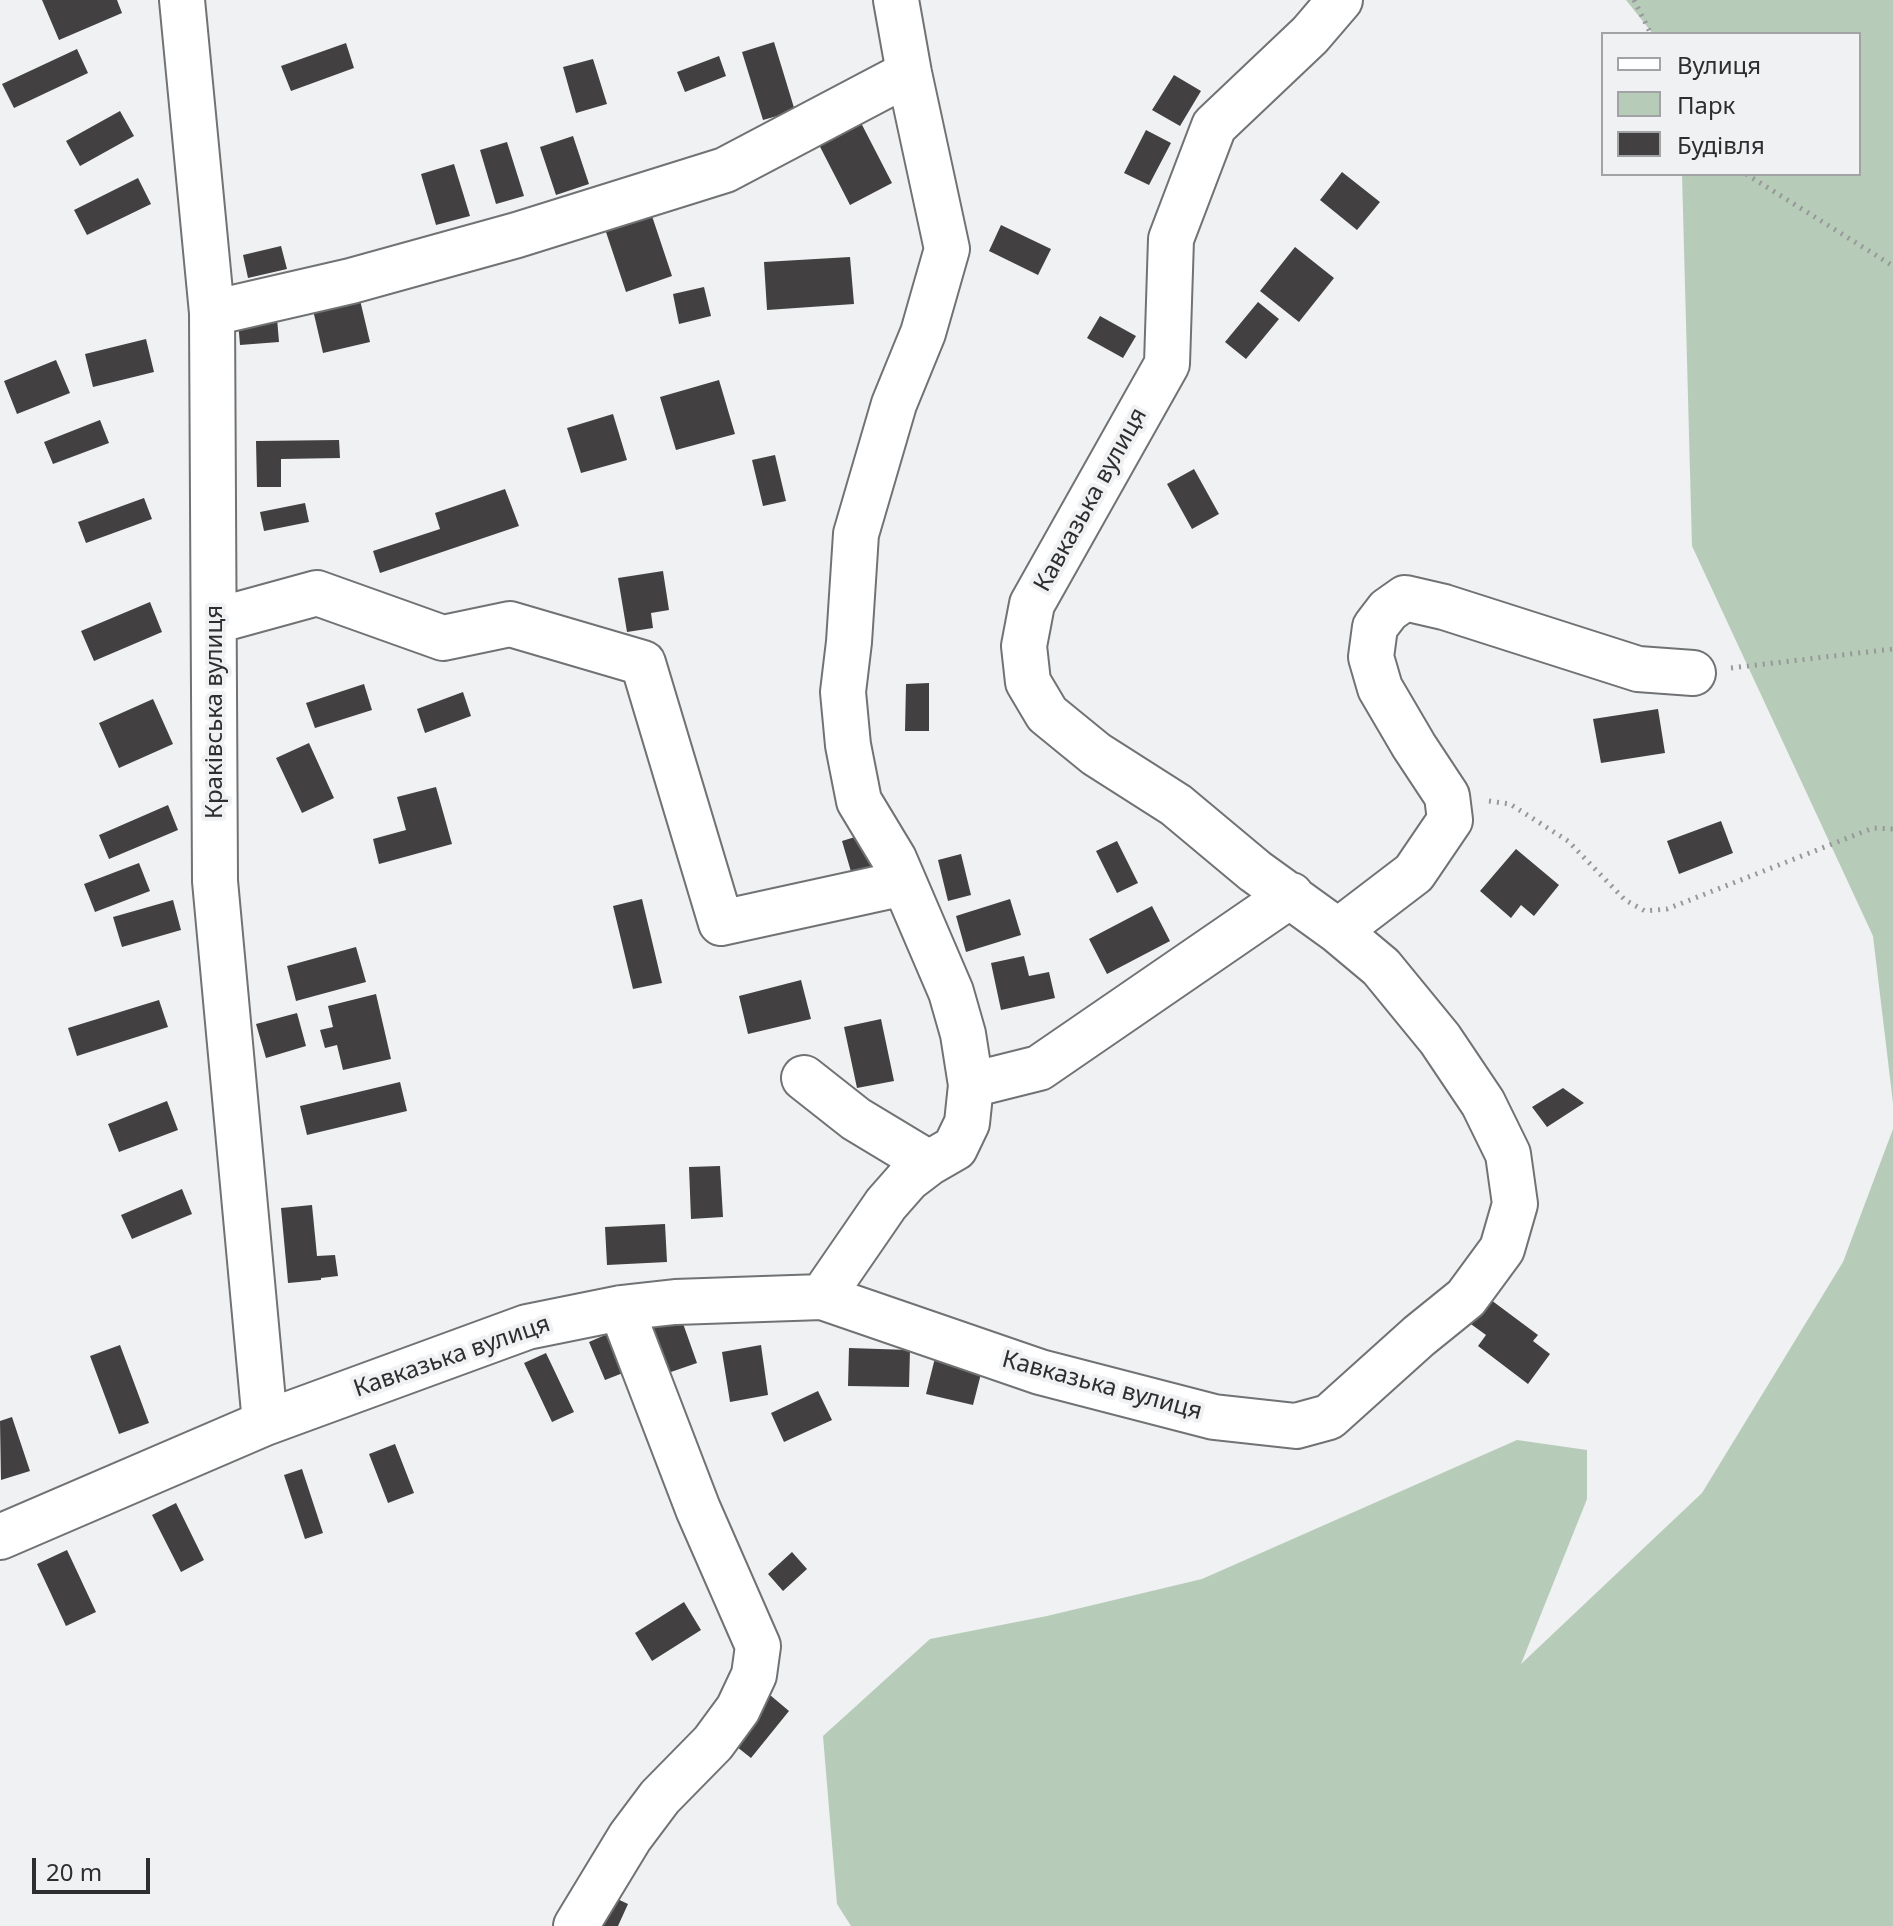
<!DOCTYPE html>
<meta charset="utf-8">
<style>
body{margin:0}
#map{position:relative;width:1893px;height:1926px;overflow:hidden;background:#eff1f3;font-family:"Noto Sans",sans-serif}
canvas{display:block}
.legend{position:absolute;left:1601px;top:32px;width:260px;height:144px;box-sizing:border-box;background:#eff1f3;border:2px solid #a1a3a5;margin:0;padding:10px 14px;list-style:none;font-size:24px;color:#2d2e2f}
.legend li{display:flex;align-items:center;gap:16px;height:40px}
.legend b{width:40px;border:2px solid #a1a3a5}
.scale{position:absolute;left:32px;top:1858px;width:118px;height:36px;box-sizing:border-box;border:4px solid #2d2e2f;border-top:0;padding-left:10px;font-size:24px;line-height:28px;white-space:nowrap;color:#2d2e2f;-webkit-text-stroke:6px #eff1f3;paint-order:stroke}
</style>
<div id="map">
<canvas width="1893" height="1926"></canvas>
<ul class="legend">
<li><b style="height:10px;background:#fff"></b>Вулиця</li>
<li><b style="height:22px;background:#b7ccb8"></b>Парк</li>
<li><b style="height:22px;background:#424041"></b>Будівля</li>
</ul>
<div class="scale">20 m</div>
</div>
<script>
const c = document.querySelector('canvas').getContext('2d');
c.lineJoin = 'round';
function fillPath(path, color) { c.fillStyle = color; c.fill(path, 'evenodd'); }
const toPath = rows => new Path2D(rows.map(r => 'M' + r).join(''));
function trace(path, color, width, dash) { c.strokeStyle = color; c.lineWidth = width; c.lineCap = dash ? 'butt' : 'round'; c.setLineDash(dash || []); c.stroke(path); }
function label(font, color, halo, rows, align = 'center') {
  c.font = font + ' "Noto Sans",sans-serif'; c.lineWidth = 8; c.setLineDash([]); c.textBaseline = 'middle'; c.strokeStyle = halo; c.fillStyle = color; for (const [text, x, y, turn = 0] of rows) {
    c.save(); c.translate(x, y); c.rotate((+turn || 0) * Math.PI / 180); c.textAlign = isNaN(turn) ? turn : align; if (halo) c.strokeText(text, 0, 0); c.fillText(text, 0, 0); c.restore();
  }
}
fillPath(toPath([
 [1626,0,1893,0,1893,1103,1873,936,1692,546,1682,174,1859,174,1859,34,1653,34],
 [1893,1129,1893,1926,851,1926,837,1904,823,1736,930,1639,1047,1616,1202,1579,1517,1440,1587,1450,1587,1499,1521,1664,1702,1493,1843,1262]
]), '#b7ccb8');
fillPath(toPath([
 [42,0,117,0,122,13,59,40],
 [774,42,795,111,763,120,742,52],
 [346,43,354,68,291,91,281,66],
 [77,49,88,73,14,108,2,84],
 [719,56,726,76,685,92,677,72],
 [593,59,607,104,576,113,563,67],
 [1174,75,1201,91,1180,126,1152,110],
 [120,111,134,136,80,166,66,141],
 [858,117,892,183,850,205,816,139],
 [1146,130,1171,143,1149,185,1124,173],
 [573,136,589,184,556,195,540,147],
 [507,142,524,196,496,204,480,150],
 [454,164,470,216,436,225,421,174],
 [1342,172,1380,202,1357,230,1320,200],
 [138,178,151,204,87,235,74,210],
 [648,204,672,276,626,292,602,220],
 [1001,225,1051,249,1038,275,989,251],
 [281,246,287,269,248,278,243,255],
 [1295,247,1334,278,1299,322,1260,291],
 [850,257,854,304,767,310,764,262],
 [704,287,711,316,679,324,673,294],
 [360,300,370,342,323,353,313,310],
 [1258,302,1279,319,1246,359,1225,342],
 [1100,316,1136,336,1123,358,1087,338],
 [277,318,279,342,240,345,238,321],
 [146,339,154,372,93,387,85,354],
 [56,360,70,393,17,414,4,381],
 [719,380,735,434,676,450,660,397],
 [613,414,627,460,581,473,567,428],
 [100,420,109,443,53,464,44,442],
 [339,440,340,458,281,459,281,487,257,487,256,441],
 [775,455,786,501,763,506,752,460],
 [1194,469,1219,514,1192,529,1167,484],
 [505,489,519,526,380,573,373,551,440,529,435,513],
 [144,498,152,519,86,543,78,522],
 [305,503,309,522,264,531,260,512],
 [663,571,669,610,651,613,653,628,627,632,618,578],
 [150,602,162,632,94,661,81,631],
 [929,683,929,731,905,731,906,684],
 [364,684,372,710,315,728,306,703],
 [463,692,471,716,425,733,417,709],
 [153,699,173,744,119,768,99,723],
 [1658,709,1665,753,1601,763,1593,719],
 [309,743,334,798,302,813,276,758],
 [436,787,452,844,379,864,373,839,406,830,397,797],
 [168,805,178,830,109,859,99,835],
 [1721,821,1733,853,1679,874,1667,841],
 [868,833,878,866,852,875,842,841],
 [1117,841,1138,883,1117,893,1096,851],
 [1516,849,1559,885,1534,916,1521,905,1511,918,1480,891],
 [961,854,971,895,948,901,938,860],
 [139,863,150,891,95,912,84,884],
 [642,899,662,983,633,989,613,906],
 [1010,899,1021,935,966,952,956,916],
 [173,900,181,930,122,947,113,917],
 [1152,906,1170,941,1107,974,1089,939],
 [356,947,366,982,296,1001,287,966],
 [1024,956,1029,976,1049,972,1055,998,1001,1010,991,963],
 [801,980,811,1019,748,1034,739,996],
 [376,994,391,1059,343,1070,337,1045,325,1048,320,1030,333,1027,328,1006],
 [159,1000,168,1027,77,1056,68,1028],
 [297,1013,306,1046,266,1058,256,1024],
 [881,1019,894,1081,857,1088,844,1027],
 [400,1082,407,1111,307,1135,300,1106],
 [1563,1088,1584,1103,1547,1127,1532,1107],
 [167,1101,178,1130,119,1152,108,1124],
 [720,1166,723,1217,691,1219,689,1167],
 [182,1189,192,1214,132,1239,121,1215],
 [312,1205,317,1256,335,1255,338,1276,321,1278,321,1280,288,1283,281,1208],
 [665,1224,667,1262,607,1265,605,1227],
 [1487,1297,1538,1335,1533,1341,1550,1354,1528,1384,1478,1346,1486,1335,1468,1322],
 [680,1315,697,1363,668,1373,651,1324],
 [612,1332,628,1371,605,1380,589,1342],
 [120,1345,149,1423,119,1434,90,1356],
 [761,1345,768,1395,730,1402,722,1352],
 [849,1348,910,1350,909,1387,848,1386],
 [546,1353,574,1412,552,1422,524,1363],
 [936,1354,983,1366,973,1405,926,1394],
 [818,1391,832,1420,784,1442,771,1413],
 [12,1417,30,1471,1,1480,0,1421],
 [395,1444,414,1493,388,1503,369,1454],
 [302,1469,323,1533,305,1539,284,1475],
 [176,1503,204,1560,181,1572,152,1515],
 [67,1550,96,1612,66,1626,37,1564],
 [792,1552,807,1569,783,1591,768,1574],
 [684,1602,701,1630,652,1661,635,1633],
 [770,1695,789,1711,751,1758,732,1743],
 [611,1896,628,1904,618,1926,596,1926]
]), '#424041');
const minor = toPath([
 [182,0,212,313,215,881,265,1423],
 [212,313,351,281,517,235,725,170,909,73],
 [215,621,317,593,443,638,510,624,643,663,721,923,904,883],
 [1338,931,1414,873,1450,820,1447,796,1414,746,1380,688,1371,657,1375,627,1388,610,1405,598,1444,607,1638,669,1693,673],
 [804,1078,856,1119,929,1163],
 [971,1085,1039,1068,1291,895],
 [822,1297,886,1204,908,1179,929,1163,955,1148,967,1123,971,1085,963,1034,951,992,894,859,859,801,848,745,843,692,849,642,856,534,894,404,923,333,947,249,909,73,896,0],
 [0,1537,265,1423,527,1327,621,1308,675,1302,822,1297,1040,1372,1214,1417,1296,1426,1329,1417,1419,1336,1466,1298,1502,1249,1515,1204,1508,1154,1483,1103,1440,1039,1381,967,1338,931,1255,871,1176,805,1096,754,1047,714,1028,682,1024,646,1032,604,1167,364,1171,239,1214,126,1310,35,1340,0],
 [576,1926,630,1837,660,1797,713,1743,738,1709,754,1675,758,1646,698,1509,621,1308]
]);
trace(minor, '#707274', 48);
trace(toPath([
 [1634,0,1651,34],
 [1746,174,1893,266],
 [1731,668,1893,649],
 [1489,801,1510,804,1568,841,1625,900,1645,911,1667,909,1873,828,1893,829]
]), '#969899', 5, [2, 6]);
trace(minor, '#fff', 44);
label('24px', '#2d2e2f', '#eff1f3', [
 ["Кавказька вулиця",1091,500,-61],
 ["Краківська вулиця",215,712,-90],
 ["Кавказька вулиця",452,1357,-19],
 ["Кавказька вулиця",1102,1386,15]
]);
</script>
